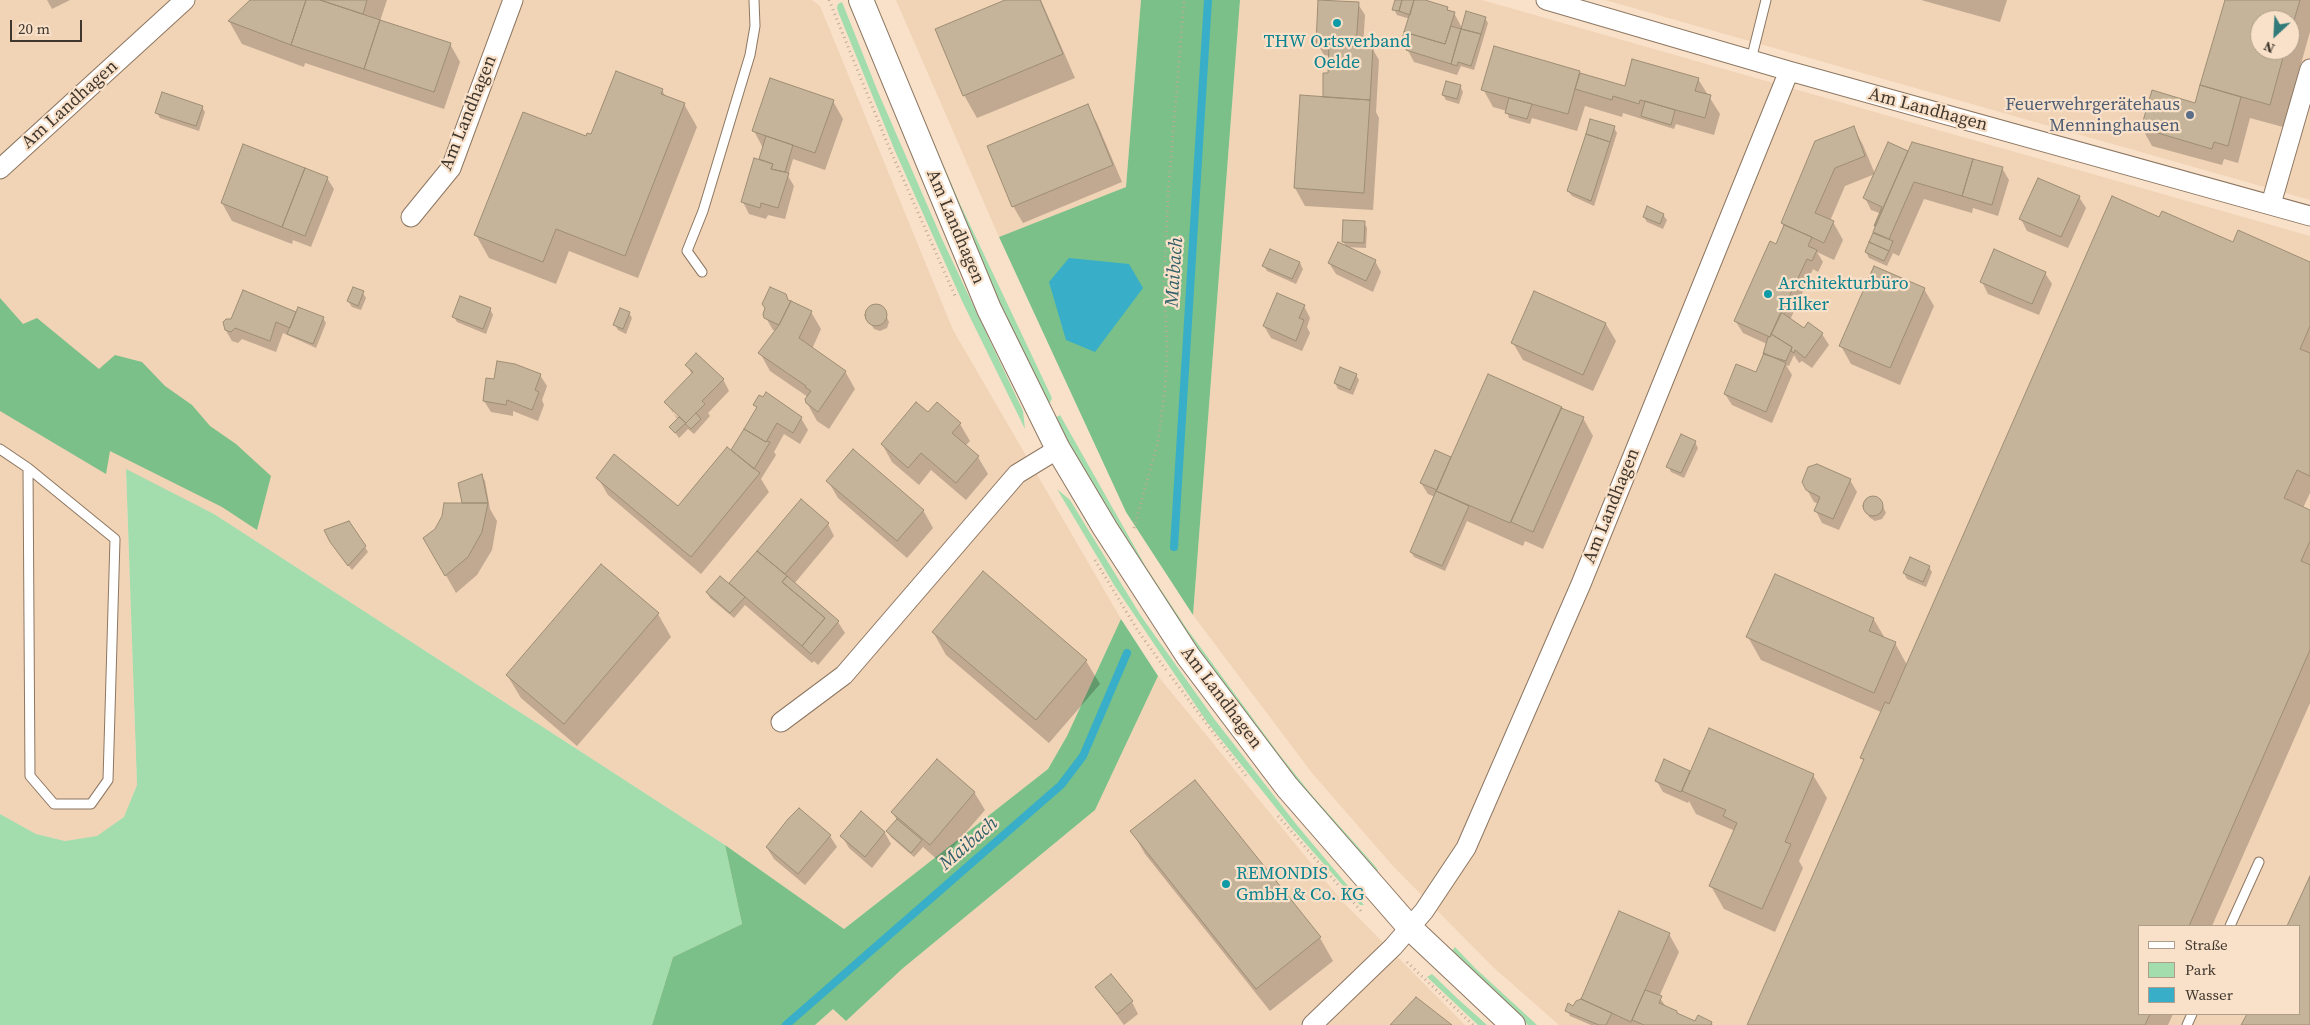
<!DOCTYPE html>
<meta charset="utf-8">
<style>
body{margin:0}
#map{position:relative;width:2310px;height:1025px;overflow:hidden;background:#f9e1c9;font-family:"Source Serif 4",serif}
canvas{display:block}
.legend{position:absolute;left:2138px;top:925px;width:162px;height:90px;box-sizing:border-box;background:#f9e1c9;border:1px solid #af9d8b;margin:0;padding:6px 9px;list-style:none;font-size:15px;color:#40372e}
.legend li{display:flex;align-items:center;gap:10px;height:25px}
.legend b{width:25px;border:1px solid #af9d8b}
.north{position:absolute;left:2250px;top:10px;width:50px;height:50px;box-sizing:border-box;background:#f9e1c9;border:1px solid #af9d8b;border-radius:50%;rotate:205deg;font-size:14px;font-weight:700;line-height:20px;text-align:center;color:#40372e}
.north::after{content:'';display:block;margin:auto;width:18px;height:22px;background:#327b7a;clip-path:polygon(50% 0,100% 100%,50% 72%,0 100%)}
.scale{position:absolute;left:10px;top:20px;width:72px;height:22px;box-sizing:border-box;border:2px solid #40372e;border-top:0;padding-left:6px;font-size:15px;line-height:18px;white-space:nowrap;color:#40372e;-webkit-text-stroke:4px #f9e1c9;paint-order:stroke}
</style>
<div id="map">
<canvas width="2310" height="1025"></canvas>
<ul class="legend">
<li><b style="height:6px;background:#fff"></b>Straße</li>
<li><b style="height:14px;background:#a3dcad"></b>Park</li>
<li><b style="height:14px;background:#38aec8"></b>Wasser</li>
</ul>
<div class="north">N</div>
<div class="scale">20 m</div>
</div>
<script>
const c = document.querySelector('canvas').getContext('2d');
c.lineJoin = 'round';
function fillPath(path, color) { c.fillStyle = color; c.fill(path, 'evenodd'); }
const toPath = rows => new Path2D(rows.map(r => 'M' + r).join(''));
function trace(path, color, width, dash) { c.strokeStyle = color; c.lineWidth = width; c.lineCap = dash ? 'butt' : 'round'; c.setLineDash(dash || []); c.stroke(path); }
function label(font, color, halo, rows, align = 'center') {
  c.font = font + ' "Source Serif 4",serif'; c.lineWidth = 4.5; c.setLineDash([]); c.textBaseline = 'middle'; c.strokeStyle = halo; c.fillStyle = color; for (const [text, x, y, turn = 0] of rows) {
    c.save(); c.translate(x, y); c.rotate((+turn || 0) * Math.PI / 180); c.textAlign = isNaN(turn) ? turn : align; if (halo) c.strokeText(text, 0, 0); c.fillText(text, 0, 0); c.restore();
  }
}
fillPath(toPath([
 [0,0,812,0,820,6,953,330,1121,619,1067,736,1048,769,844,929,725,845,214,514,126,470,137,785,124,817,98,836,65,841,36,834,0,814],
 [896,0,1141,0,1126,187,999,237],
 [1240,0,1482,0,2310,236,2310,1025,1559,1025,1493,967,1393,866,1312,773,1193,615],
 [2139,926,2299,926,2299,1014,2139,1014],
 [1605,0,2310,0,2310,200],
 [2260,20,2290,20,2290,50,2260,50],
 [1158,676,1341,900,1465,1025,815,1025,833,1009,846,1021,902,969,1095,810]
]), '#f1d3b6');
fillPath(toPath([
 [868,0,875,0,893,48,961,206,1052,398,1050,403,1048,402,1016,342],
 [842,2,878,92,942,239,1023,411,1025,429,963,303,895,151,839,14,837,8,838,4],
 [1060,415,1146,567,1187,629,1279,754,1311,794,1375,866,1378,870,1375,874,1353,851,1209,671,1084,473,1055,418],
 [126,469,214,514,725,845,742,924,673,957,652,1025,0,1025,0,814,36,834,65,841,97,836,124,817,137,785],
 [1057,489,1070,500,1141,616,1215,720,1296,824,1364,905,1360,905,1292,828,1207,722,1114,585],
 [1455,947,1474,967,1537,1025,1528,1025,1451,952],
 [1432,974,1458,999,1487,1025,1478,1025,1427,977]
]), '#a3dcad');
fillPath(toPath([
 [1141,0,1240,0,1193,615,1126,512,999,237,1126,187],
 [0,298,23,324,37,318,99,369,115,355,142,362,165,386,192,405,210,426,236,444,271,476,257,530,222,507,110,451,106,474,0,411],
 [1121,619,1158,676,1095,810,902,969,846,1021,833,1009,815,1025,652,1025,673,957,742,924,725,845,844,929,1048,769,1067,736]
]), '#7ac088');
fillPath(toPath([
 [1069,258,1129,264,1143,288,1095,352,1066,340,1049,282]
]), '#38aec8');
fillPath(toPath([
 [47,0,70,0,52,9],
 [253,0,387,0,380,21,450,44,460,62,444,109,305,63,304,67,242,44,229,21],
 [1008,0,1041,0,1075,78,977,118,964,95],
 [1397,0,1421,0,1447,8,1449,12,1454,13,1462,28,1485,18,1488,23,1474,70,1461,66,1457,75,1414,62,1403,41,1410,19,1397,15,1394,9],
 [1921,0,2007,0,2000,22],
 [2226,0,2310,0,2310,32,2283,127,2250,118,2238,163,2224,159,2222,165,2152,146,2142,128,2196,104],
 [2260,20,2290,20,2290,50,2260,50],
 [1358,4,1365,15,1363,48,1372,48,1379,60,1376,112,1379,118,1373,210,1305,206,1295,188,1326,98,1329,74,1330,56,1324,55,1317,43],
 [1495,48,1625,87,1698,79,1720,114,1714,135,1676,124,1674,129,1623,113,1622,117,1585,106,1577,131,1532,118,1530,124,1509,118,1507,111,1493,107,1483,89],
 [1460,86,1463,92,1459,104,1446,100,1443,95],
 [662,90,666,97,684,104,697,127,638,278,569,251,556,284,489,258,476,235,586,138],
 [833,101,843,119,825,170,793,159,788,176,794,186,785,219,768,215,766,219,749,214,743,202,762,162,760,159,763,148,754,131],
 [1087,105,1097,123,1122,182,1023,223,1013,206],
 [202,107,205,112,199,131,160,118,157,113],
 [1853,127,1863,145,1875,174,1845,186,1830,221,1833,222,1843,240,1834,260,1817,252,1823,262,1818,272,1813,269,1790,320,1805,330,1822,334,1829,345,1812,368,1802,361,1799,363,1794,355,1789,366,1786,365,1792,375,1772,423,1732,405,1725,394,1756,374,1767,344,1743,333,1736,322,1777,245,1785,228,1782,223],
 [1614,128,1617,133,1594,206,1572,196,1568,191],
 [1889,144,1909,152,2002,168,2009,180,1998,216,1973,208,1972,213,1924,199,1899,256,1893,253,1887,266,1869,258,1866,252,1882,214,1871,210,1865,198],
 [327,178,334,189,311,247,293,240,292,244,232,221,222,203],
 [2079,197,2086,208,2068,248,2027,231,2021,219],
 [1663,215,1667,220,1663,229,1647,222,1644,217],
 [2160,219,2234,244,2310,263,2310,493,2303,508,2310,511,2310,703,2212,926,2139,926,2139,1014,2173,1014,2168,1025,1749,1025,1864,762,1861,757,1881,712,1761,660,1748,637,1873,618,1886,640,1895,643,1907,665],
 [1364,223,1367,228,1366,248,1346,247,1343,241],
 [1270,250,1300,263,1303,269,1296,284,1267,271,1264,266],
 [1375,261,1381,272,1373,292,1336,274,1329,263],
 [2045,273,2052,284,2039,315,1988,294,1982,282],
 [1924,289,1934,306,1900,385,1851,364,1841,346],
 [363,293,366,298,361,310,352,307,348,301],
 [785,295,789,302,811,312,821,329,812,349,845,371,855,389,829,429,817,421,807,403,808,397,770,371,760,353,776,331,773,330,766,318,764,304],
 [1304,306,1310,318,1307,327,1310,333,1302,351,1271,338,1264,326],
 [873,307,883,309,889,322,887,328,880,331,874,329,867,317,868,311],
 [490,309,493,315,486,334,457,322,454,317],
 [297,313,323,318,326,323,316,348,283,333,276,352,242,339,238,343,232,341,225,329,232,320],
 [629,313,632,318,626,334,618,330,615,325],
 [1606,324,1616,341,1593,391,1523,360,1513,343],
 [687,365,723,379,729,391,708,413,710,416,694,434,688,429,679,438,671,427,678,420,666,402,692,375],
 [674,410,691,427,689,428,672,412],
 [540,375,547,386,542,400,544,405,538,421,513,411,513,416,491,412,484,401,495,380],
 [1356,375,1359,380,1353,395,1338,389,1335,383],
 [755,405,801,418,808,430,800,444,784,434,774,452,776,455,761,479,769,492,701,574,608,495,598,478,679,508,731,452,757,409],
 [1562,409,1583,418,1593,436,1543,549,1525,541,1523,546,1467,521,1445,571,1414,557,1411,552,1435,497,1428,494,1421,483,1435,451,1452,459],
 [928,414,960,424,970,441,965,446,978,457,988,474,966,500,931,470,919,485,892,462,882,444],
 [1695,442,1698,448,1684,478,1671,472,1668,466],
 [482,476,485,481,490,509,497,521,492,550,477,575,456,593,425,538,464,504],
 [1850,480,1857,492,1839,530,1822,523,1816,511,1819,504,1814,502,1807,490],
 [828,481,923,510,933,528,907,558,838,498],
 [1875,497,1881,502,1886,513,1882,519,1875,521,1869,517,1864,504,1868,498],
 [801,501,828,524,834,536,794,584,838,622,845,633,818,665,814,661,812,663,745,605,734,618,710,598,707,592,729,585],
 [365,547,368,552,352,570,335,548],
 [1929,567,1932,572,1926,587,1907,579,1904,573],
 [658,614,671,637,577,746,521,698,507,675],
 [933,632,1086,661,1100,684,1049,743,946,655],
 [1664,761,1691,773,1813,775,1827,798,1799,861,1803,868,1775,932,1724,909,1711,886,1734,832,1733,830,1696,814,1689,801,1688,803,1663,792,1656,780],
 [1195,781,1320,938,1333,961,1270,1011,1145,854,1132,831],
 [974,792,985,810,940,862,923,847,914,857,891,837,888,832,897,820,892,812],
 [861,813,885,833,891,844,872,868,849,848,842,836],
 [830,836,837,847,805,885,774,859,767,848],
 [2310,879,2310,1025,2243,1025,2248,1014,2299,1014,2299,926,2288,926],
 [1669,934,1679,952,1659,997,1667,1008,1696,1023,1711,1023,1713,1025,1591,1025,1570,1016,1567,1010,1574,1008,1580,1000],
 [1097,988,1132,1002,1138,1014,1124,1025]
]), '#0003');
trace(toPath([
 [1174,547,1208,0],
 [786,1025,1061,785,1083,756,1127,653]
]), '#38aec8', 8);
const building = toPath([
 [250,0,306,0,291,45,228,21,250,0],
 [306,0,320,0,380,20,364,69,291,45,306,0],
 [320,0,367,0,363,14,320,0],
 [1005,0,1040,0,1063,54,963,96,935,29,1005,0],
 [1318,0,1359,2,1356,46,1316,44,1318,0],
 [1395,0,1402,0,1399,11,1392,10,1395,0],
 [1402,0,1414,0,1410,15,1399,11,1402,0],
 [1414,0,1425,0,1448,7,1447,10,1455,12,1445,44,1404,32,1414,0],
 [2225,0,2300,0,2290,34,2290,20,2260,20,2260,50,2285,50,2270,105,2200,85,2225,0],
 [1466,11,1486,17,1481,34,1461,29,1466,11],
 [380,20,451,43,434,92,364,69,380,20],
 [1451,26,1461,29,1451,64,1406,50,1411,34,1445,44,1451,26],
 [1461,29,1481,34,1471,66,1458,62,1457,66,1451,64,1461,29],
 [1404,32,1411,34,1408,43,1402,41,1404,32],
 [1329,45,1373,47,1370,100,1323,97,1323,73,1328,73,1329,45],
 [1494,46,1580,71,1568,114,1481,90,1494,46],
 [1632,59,1699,78,1695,91,1711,95,1705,118,1640,100,1639,104,1613,96,1612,100,1575,89,1580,73,1625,86,1632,59],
 [616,71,663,89,661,94,685,103,625,256,556,229,543,262,474,235,523,112,586,136,587,133,591,134,616,71],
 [770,78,834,100,815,153,752,131,770,78],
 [1446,81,1461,85,1457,99,1442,95,1446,81],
 [2200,85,2241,97,2228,146,2214,142,2212,149,2141,128,2152,90,2195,103,2200,85],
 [162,92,203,106,196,126,155,113,162,92],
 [1300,95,1370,100,1364,193,1294,188,1300,95],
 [1509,98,1532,104,1527,119,1505,113,1509,98],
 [1645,101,1675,110,1671,125,1641,116,1645,101],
 [1088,104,1113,165,1012,207,987,146,1088,104],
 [1590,119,1615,126,1610,142,1586,134,1590,119],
 [1854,126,1865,156,1835,168,1815,213,1834,221,1824,243,1781,223,1815,141,1854,126],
 [1586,134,1610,142,1591,201,1567,191,1586,134],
 [766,136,793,145,785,172,771,169,773,164,759,159,766,136],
 [1888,142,1908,151,1875,226,1874,226,1882,207,1863,198,1888,142],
 [1912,142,1973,159,1962,196,1914,182,1889,239,1873,232,1912,142],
 [243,144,305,168,282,227,221,203,243,144],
 [754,158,773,164,771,169,789,173,778,208,761,203,760,208,741,202,754,158],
 [1973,159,2003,167,1992,205,1962,196,1973,159],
 [305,168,328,177,305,236,282,227,305,168],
 [2038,178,2080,196,2061,237,2019,219,2038,178],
 [2112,196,2159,217,2162,211,2233,242,2238,230,2310,262,2310,326,2300,349,2310,353,2310,476,2297,470,2284,498,2310,510,2310,541,2301,561,2310,565,2310,650,2189,926,2139,926,2139,1014,2150,1014,2145,1025,1747,1025,1864,759,1860,758,1885,702,1889,704,2112,196],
 [1647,206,1664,214,1660,224,1643,217,1647,206],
 [1343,220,1365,221,1364,243,1342,242,1343,220],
 [1784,225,1812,237,1808,246,1817,250,1812,261,1807,259,1770,337,1734,321,1770,241,1776,244,1784,225],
 [1873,233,1893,241,1889,251,1869,242,1873,233],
 [1338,242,1376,260,1366,281,1328,263,1338,242],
 [1869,242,1889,251,1884,261,1865,252,1869,242],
 [1270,249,1300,262,1292,279,1262,266,1270,249],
 [1994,249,2046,272,2032,304,1980,282,1994,249],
 [1874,266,1925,288,1890,368,1839,346,1874,266],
 [353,287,364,291,358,306,347,301,353,287],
 [770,287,786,294,788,300,791,301,779,325,764,318,763,314,765,308,762,304,770,287],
 [243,290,296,312,290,328,276,322,270,341,235,328,231,332,225,330,223,322,226,319,231,319,243,290],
 [1534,291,1606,323,1583,375,1511,343,1534,291],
 [1277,293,1305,305,1299,318,1304,320,1296,341,1263,326,1277,293],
 [460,296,491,308,483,329,452,317,460,296],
 [791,301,812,311,799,338,846,371,818,412,806,403,805,399,811,391,805,387,806,386,758,353,779,325,791,301],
 '865 315a11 11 0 1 1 22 0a11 11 0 1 1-22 0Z',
 [298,307,324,317,313,344,287,334,298,307],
 [620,308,630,312,623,329,613,325,620,308],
 [1781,312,1804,328,1808,322,1823,333,1805,358,1795,350,1794,353,1791,351,1792,347,1771,334,1781,312],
 [1771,334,1792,347,1786,361,1763,354,1768,337,1770,337,1771,334],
 [696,353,724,379,702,401,705,404,686,423,664,402,693,372,685,365,696,353],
 [1764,353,1786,363,1766,412,1724,394,1736,364,1756,372,1764,353],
 [497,361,515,364,541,374,535,390,539,392,532,410,507,400,506,405,483,401,486,378,494,379,497,361],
 [1340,367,1357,374,1350,390,1334,383,1340,367],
 [1488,374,1562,407,1510,523,1436,491,1488,374],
 [766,392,802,417,793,433,777,423,766,442,744,429,757,407,753,405,759,395,763,397,766,392],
 [916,402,928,412,937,402,961,423,952,433,979,456,956,483,921,453,908,468,881,444,916,402],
 [1561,408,1584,417,1533,532,1511,522,1561,408],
 [696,413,701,419,691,429,685,424,696,413],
 [679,417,686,423,675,433,669,427,679,417],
 [744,429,766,442,767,441,770,442,754,469,731,450,744,429],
 [1681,434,1696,441,1681,473,1666,467,1681,434],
 [727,447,760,473,691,557,596,478,614,454,678,506,727,447],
 [853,449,924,510,897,541,826,481,853,449],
 [1435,450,1451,457,1437,490,1420,483,1435,450],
 [1817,464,1851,479,1833,519,1814,511,1820,497,1806,490,1802,482,1808,467,1817,464],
 [482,474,488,503,462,503,458,483,482,474],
 [1436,491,1469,506,1442,566,1410,552,1436,491],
 '1863 506a10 10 0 1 1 20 0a10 10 0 1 1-20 0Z',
 [801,499,829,523,785,574,757,551,801,499],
 [444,503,488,503,482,532,468,557,445,576,423,538,435,529,442,516,444,503],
 [349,521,366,546,348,566,330,542,324,530,349,521],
 [757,551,787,576,782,582,825,618,802,646,729,583,757,551],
 [1910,557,1930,566,1923,582,1903,573,1910,557],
 [601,564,659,613,564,724,506,675,601,564],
 [983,571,1087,660,1036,720,932,632,983,571],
 [1775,574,1874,618,1869,631,1896,642,1874,693,1746,637,1775,574],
 [720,576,745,597,730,613,706,592,720,576],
 [787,576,839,621,811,654,802,646,825,618,782,582,787,576],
 [1709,728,1814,774,1785,842,1791,844,1762,909,1709,886,1737,823,1723,816,1726,810,1682,791,1709,728],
 [937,759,975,792,930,845,891,812,937,759],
 [1664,759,1690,771,1681,792,1655,781,1664,759],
 [1195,780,1321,937,1256,989,1130,831,1195,780],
 [799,808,831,835,798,874,766,847,788,819,799,808],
 [861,811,885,832,865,857,840,836,861,811],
 [897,819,922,840,911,853,886,831,897,819],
 [2310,876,2310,1025,2241,1025,2247,1014,2299,1014,2299,926,2287,926,2310,876],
 [1619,911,1670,933,1631,1022,1581,999,1619,911],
 [1111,974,1133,1001,1117,1014,1095,987,1111,974],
 [1645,990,1662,996,1659,1003,1677,1011,1677,1013,1695,1021,1698,1015,1712,1022,1711,1025,1644,1025,1632,1020,1645,990],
 [1416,997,1452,1025,1390,1025,1416,997],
 [1581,999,1612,1013,1606,1025,1599,1025,1565,1011,1568,1003,1573,1006,1576,1001,1581,999]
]);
fillPath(building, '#c5b499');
trace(building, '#9e8e74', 1);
const service = toPath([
 [1751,60,1766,0],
 [702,272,687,251,703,211,750,55,755,26,754,0],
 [0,449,28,468,115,539,108,780,91,804,54,804,30,776,28,468],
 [2230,926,2259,862],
 [2187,1025,2192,1014]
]);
const minor = toPath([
 [1546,0,1789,71,2310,216],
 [0,169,185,0],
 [2271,204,2310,69],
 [411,217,451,168,513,0],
 [781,722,844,675,1017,474,1058,449],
 [1312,1025,1393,947,1424,911,1466,848,1581,584,1789,71]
]);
const tertiary = toPath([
 [861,0,989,309,1058,449,1105,528,1188,656,1287,787,1410,928,1513,1025]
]);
trace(service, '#8d7762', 11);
trace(minor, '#8d7762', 21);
trace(tertiary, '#8d7762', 26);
trace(toPath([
 [829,0,888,145,956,298],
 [1134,528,1158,442,1165,389,1167,349,1164,280,1168,195,1184,0],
 [1095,560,1138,631,1166,670],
 [1170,675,1246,776],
 [1278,816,1361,911],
 [1407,962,1473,1025]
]), '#beaa97', 3, [1, 4]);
trace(service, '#fff', 9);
trace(minor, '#fff', 19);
trace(tertiary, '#fff', 24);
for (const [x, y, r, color] of [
 [1337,23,5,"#0f9aa8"],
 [2190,115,5,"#5c6f8a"],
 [1768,294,5,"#0f9aa8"],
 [1226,884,5,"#0f9aa8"]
]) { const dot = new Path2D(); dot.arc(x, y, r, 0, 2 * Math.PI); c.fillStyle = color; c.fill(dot); trace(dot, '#f9e1c9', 2); }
label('18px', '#0d838f', '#f9e1c9', [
 ["THW Ortsverband",1337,42,"center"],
 ["Oelde",1337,63,"center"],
 ["Architekturbüro",1778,284],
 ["Hilker",1778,305],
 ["REMONDIS",1236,874],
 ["GmbH & Co. KG",1236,895]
], 'left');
label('18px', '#40372e', '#f9e1c9', [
 ["Am Landhagen",70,105,-42],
 ["Am Landhagen",1928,110,15],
 ["Am Landhagen",469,113,-68],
 ["Am Landhagen",955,227,67],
 ["Am Landhagen",1612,506,-68],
 ["Am Landhagen",1221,698,53]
]);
label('18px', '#4e5e75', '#f9e1c9', [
 ["Feuerwehrgerätehaus",2180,105],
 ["Menninghausen",2180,126]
], 'right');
label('italic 19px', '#30606b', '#f9e1c9', [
 ["Maibach",1175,272,-86],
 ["Maibach",969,844,-41]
]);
</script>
